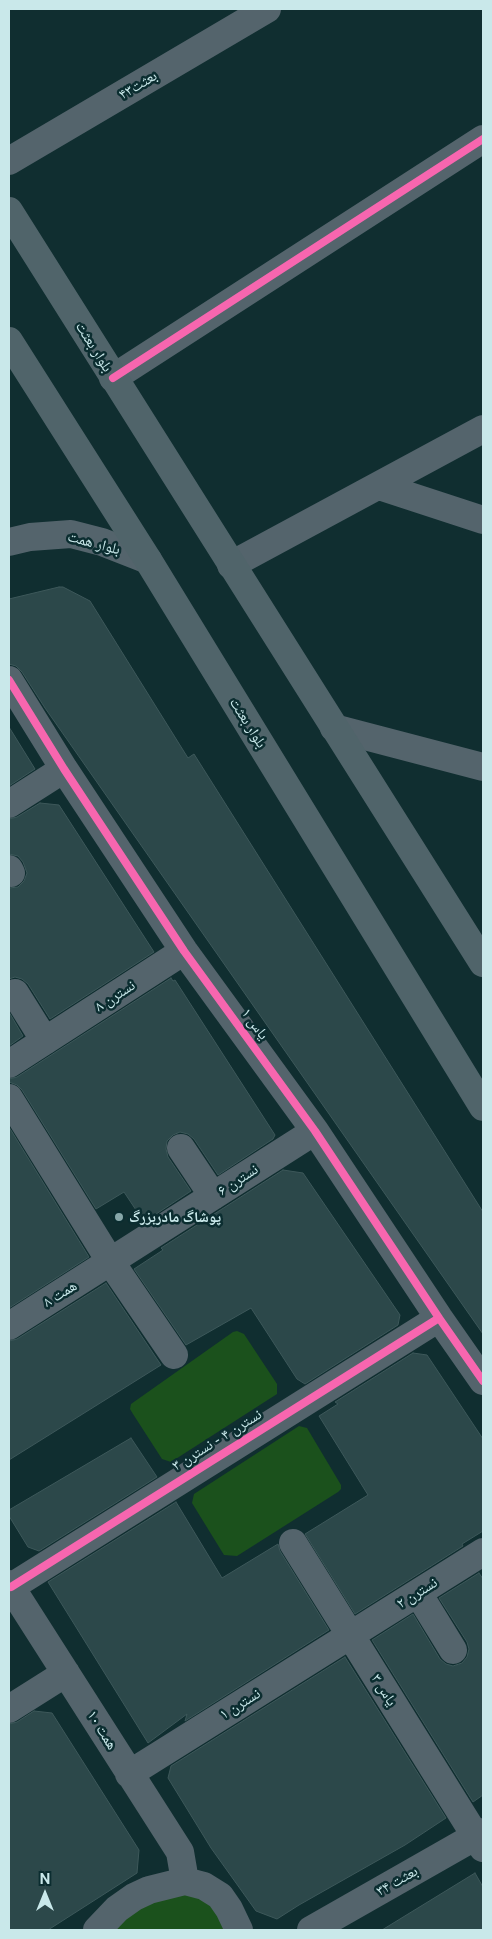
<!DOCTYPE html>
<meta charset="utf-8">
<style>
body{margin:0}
#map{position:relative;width:492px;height:1939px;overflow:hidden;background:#102e30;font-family:"Public Sans",sans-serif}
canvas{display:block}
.frame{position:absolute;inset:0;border:10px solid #c9e8ea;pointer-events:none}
.north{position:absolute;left:20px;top:1869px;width:50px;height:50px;-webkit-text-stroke:4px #0b2d30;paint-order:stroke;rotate:0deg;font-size:14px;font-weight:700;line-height:20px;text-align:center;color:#c9e8ea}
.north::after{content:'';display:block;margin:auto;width:18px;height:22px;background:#c9e8ea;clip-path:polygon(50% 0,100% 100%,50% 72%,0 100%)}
</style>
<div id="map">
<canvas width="492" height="1939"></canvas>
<div class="frame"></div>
<div class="north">N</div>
</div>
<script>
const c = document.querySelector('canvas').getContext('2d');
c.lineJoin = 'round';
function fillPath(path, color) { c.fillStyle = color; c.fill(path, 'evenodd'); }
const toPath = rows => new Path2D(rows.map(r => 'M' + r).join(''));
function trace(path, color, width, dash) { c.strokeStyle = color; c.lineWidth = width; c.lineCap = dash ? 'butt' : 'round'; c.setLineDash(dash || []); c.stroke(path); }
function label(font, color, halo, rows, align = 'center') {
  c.font = font + ' "Public Sans","Noto Naskh Arabic",sans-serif'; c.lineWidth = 5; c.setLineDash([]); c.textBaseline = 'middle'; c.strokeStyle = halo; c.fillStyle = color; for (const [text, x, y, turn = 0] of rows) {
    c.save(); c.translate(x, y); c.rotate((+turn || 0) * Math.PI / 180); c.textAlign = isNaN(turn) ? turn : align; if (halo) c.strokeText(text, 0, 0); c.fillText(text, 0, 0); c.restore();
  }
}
fillPath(toPath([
 [237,1331,244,1334,277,1384,277,1394,171,1462,162,1459,133,1414,130,1409,131,1404,233,1332],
 [299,1426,307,1428,341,1485,341,1489,338,1492,237,1556,224,1555,192,1503,194,1494],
 [202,1892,233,1930,105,1930,143,1900]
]), '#1b511c');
const building = toPath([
 [59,587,63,587,90,601,188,758,194,754,483,1212,483,1334,45,708,22,672,16,666,9,664,9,599,59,587],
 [9,727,35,769,9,786,9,727],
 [40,803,59,805,154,952,50,1019,28,984,22,979,15,977,9,979,9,888,18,887,24,881,27,873,23,862,18,856,9,854,9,819,17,817,40,803],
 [171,978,173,981,175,980,275,1135,273,1139,218,1175,194,1139,188,1134,180,1132,173,1135,167,1141,166,1149,168,1157,191,1191,144,1222,124,1192,96,1209,22,1090,17,1085,9,1082,9,1079,17,1077,171,978],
 [9,1012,23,1036,9,1046,9,1012],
 [9,1127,89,1257,9,1308,9,1127],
 [283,1170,303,1173,400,1315,398,1325,305,1384,297,1379,251,1308,186,1345,134,1269,163,1250,161,1248,283,1170],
 [106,1283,161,1365,9,1460,9,1341,17,1339,106,1283],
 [413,1353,427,1355,483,1439,483,1531,462,1544,463,1546,355,1614,305,1534,368,1495,319,1416,338,1404,335,1402,413,1353],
 [131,1438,157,1477,39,1551,28,1547,9,1516,9,1510,131,1438],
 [176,1502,222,1578,278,1544,280,1551,329,1630,185,1721,187,1714,148,1743,48,1582,176,1502],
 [479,1573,483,1579,483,1795,473,1802,372,1640,413,1614,440,1659,446,1664,453,1666,462,1663,467,1657,469,1649,467,1642,439,1598,479,1573],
 [345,1657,446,1818,405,1845,299,1905,277,1919,256,1911,211,1848,168,1778,171,1766,345,1657],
 [34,1711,52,1713,139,1850,137,1873,48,1930,9,1930,9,1724,17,1722,34,1711],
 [475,1873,483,1887,483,1930,382,1930,475,1873]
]);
fillPath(building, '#2c484a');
trace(building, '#3d585a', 1);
trace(toPath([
 [9,161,267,9],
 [113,378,483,139],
 [379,486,483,520],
 [9,542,30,537,71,534,102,542,148,560],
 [231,565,483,429],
 [9,680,64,769,184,951,315,1131,439,1318,483,1381],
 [334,728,483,767],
 [9,804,64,769],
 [9,869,11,873],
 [15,993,45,1041],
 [9,1064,184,951],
 [9,1098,110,1261,174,1355],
 [181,1148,213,1196],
 [9,1326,315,1131],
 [293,1543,483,1848],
 [9,1584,180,1852,185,1881],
 [11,1587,439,1318],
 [418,1593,453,1650],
 [9,1709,66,1673],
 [129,1774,483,1552],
 [97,1930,117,1909,134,1897,149,1890,185,1881,204,1886,220,1896,229,1909,239,1930],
 [311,1930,483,1832]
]), '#54646c', 28);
trace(toPath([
 [9,211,483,963],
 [9,341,148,560,483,1107]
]), '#50646a', 28);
trace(toPath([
 [113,378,483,139],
 [9,680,64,769,184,951,315,1131,439,1318,483,1381],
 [11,1587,439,1318]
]), '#f766af', 8);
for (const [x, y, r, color] of [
 [119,1217,5,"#88a7a9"]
]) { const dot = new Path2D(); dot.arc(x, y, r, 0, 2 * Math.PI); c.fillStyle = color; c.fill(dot); trace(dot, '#0b2d30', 2); }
label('15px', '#c9e8ea', '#0b2d30', [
 ["بعثت۴۳",138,85,-31],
 ["بلوار بعثت",94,347,58],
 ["بلوار همت",94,543,15],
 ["بلوار بعثت",248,723,58],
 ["نسترن ۸",115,996,-33],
 ["یاس ۱",255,1024,54],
 ["نسترن ۶",238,1180,-33],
 ["همت ۸",60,1294,-32],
 ["نسترن ۴ - نسترن ۳",217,1440,-32],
 ["نسترن ۲",417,1593,-32],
 ["یاس ۳",384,1690,58],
 ["نسترن ۱",240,1704,-32],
 ["همت ۱۰",102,1730,58],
 ["بعثت ۳۴",397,1881,-30]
]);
label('bold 15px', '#c9e8ea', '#0b2d30', [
 ["پوشاگ مادربزرگ",129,1217]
], 'left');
</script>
